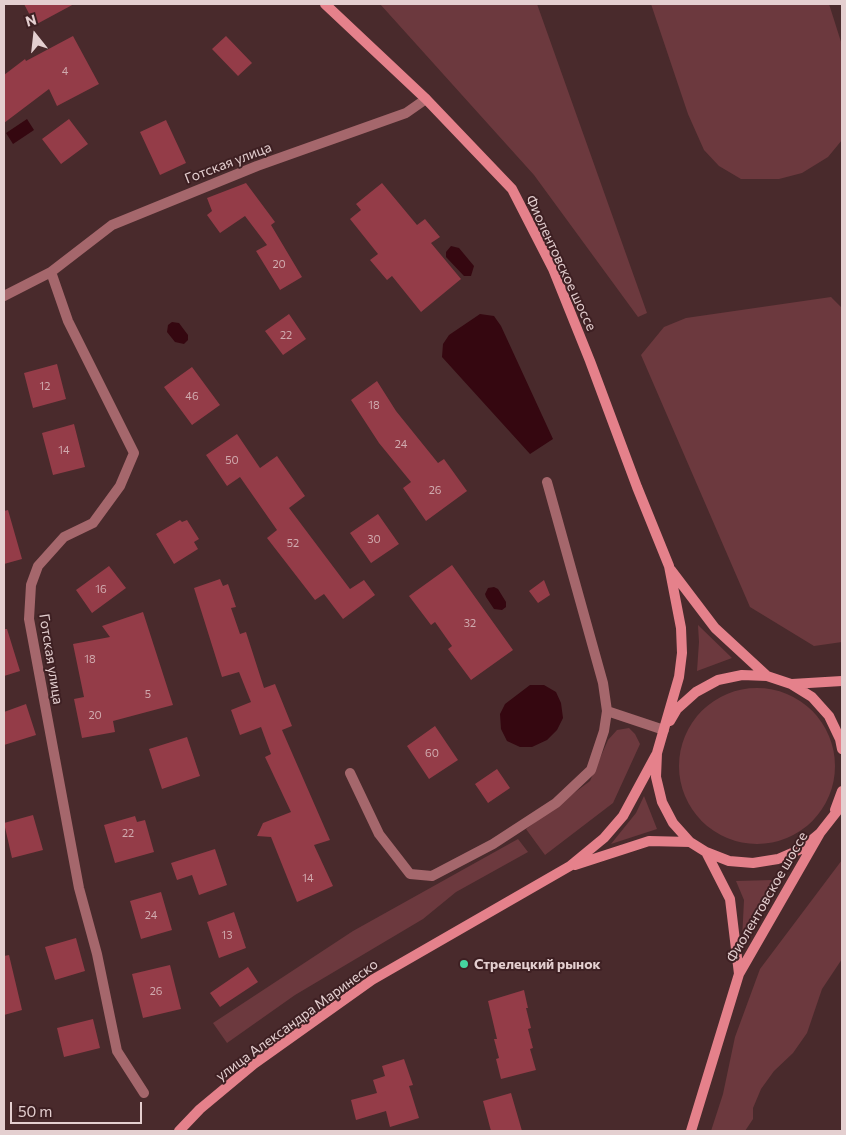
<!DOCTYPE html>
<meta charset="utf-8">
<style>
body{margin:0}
#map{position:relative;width:846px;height:1135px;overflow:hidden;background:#492a2c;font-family:Commissioner,sans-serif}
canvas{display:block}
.frame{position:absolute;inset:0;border:5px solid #e4cfd0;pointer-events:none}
.north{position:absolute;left:10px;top:10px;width:50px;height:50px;-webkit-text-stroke:4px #3e2023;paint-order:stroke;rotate:344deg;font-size:14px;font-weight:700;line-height:20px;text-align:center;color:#e4cfd0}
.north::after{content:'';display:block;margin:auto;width:18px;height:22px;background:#e4cfd0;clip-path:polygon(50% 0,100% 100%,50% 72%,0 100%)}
.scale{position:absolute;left:10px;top:1102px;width:132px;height:22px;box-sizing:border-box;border:2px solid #e4cfd0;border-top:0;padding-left:6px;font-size:15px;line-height:18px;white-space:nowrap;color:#e4cfd0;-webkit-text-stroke:4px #3e2023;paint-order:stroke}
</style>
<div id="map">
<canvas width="846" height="1135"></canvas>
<div class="frame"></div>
<div class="north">N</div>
<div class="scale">50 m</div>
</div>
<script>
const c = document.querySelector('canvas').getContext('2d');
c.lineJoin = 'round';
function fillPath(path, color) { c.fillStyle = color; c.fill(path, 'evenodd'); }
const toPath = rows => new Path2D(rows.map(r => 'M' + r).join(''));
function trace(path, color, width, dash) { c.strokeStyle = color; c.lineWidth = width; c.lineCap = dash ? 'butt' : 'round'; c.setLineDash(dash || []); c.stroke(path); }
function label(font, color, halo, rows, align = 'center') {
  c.font = font + ' Commissioner,sans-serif'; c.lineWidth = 4; c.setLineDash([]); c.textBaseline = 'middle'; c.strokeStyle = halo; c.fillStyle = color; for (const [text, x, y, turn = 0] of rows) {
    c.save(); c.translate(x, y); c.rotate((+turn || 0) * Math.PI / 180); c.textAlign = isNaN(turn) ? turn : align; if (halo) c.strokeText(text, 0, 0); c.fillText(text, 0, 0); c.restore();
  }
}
fillPath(toPath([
 [380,4,537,4,647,313,638,317,534,175],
 [651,4,829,4,842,45,842,140,828,157,802,173,779,179,741,179,719,166,704,150,688,114],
 [831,297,842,308,842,642,814,646,750,607,641,355,664,327,686,318],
 [698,625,732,658,697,671,699,642],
 '679 766a78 78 0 1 1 156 0a78 78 0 1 1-156 0Z',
 [629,728,635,734,640,744,613,803,545,855,526,829,590,781,608,740,617,730],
 [644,796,657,829,611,844,636,813],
 [518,839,528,852,456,892,423,919,295,995,227,1043,213,1023,353,931],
 [842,860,842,959,822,989,807,1033,793,1053,774,1071,761,1089,753,1108,753,1119,745,1131,711,1131,723,1094,735,1037,760,969],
 [785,875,742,940,744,900,736,881,773,880]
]), '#6c393e');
fillPath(toPath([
 [27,119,34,130,13,144,6,133],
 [451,246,459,248,474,266,471,276,464,276,446,257,446,252],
 [480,314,494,316,501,326,553,439,530,454,442,357,443,344,449,335],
 [172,322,179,323,188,335,188,340,184,344,175,342,167,332,168,325],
 [494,587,498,589,506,602,506,607,502,610,494,609,486,597,485,594,488,588],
 [530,685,544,685,556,692,561,703,563,718,557,730,547,740,532,747,520,747,507,741,501,729,500,714,505,704]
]), '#350710');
fillPath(toPath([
 [24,4,74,4,35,25],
 [73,36,99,84,57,106,49,89,4,123,4,75,25,59,26,61],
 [226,36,252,63,238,76,212,49],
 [69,119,88,144,61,164,42,139],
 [166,120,186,163,160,175,140,132],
 [246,183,275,222,271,225,302,277,280,290,256,251,267,245,245,216,220,233,207,215,212,211,207,198],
 [382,183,417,225,425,219,440,237,431,243,461,279,421,312,392,276,387,280,370,260,378,254,350,219,361,210,356,204],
 [289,314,306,339,283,355,265,331],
 [57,364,66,399,33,408,24,373],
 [192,367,220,405,192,425,164,387],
 [377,381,396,411,438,463,444,459,467,491,426,521,403,488,411,482,379,443,351,400],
 [74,424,85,467,53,475,42,433],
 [237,434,260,468,277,456,305,496,289,508,350,589,364,580,375,595,343,619,324,594,315,600,267,538,277,530,240,477,227,486,206,455],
 [8,510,22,559,4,564,4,511],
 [378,514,399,544,371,563,350,533],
 [180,520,182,522,187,520,199,539,194,542,198,549,174,564,156,534],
 [452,565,513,650,471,680,448,649,452,646,435,622,431,625,409,596],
 [109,566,126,588,92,613,76,590],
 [220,579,223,586,228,584,236,607,231,608,240,634,246,632,264,688,275,684,292,726,282,730,330,840,314,845,333,886,297,902,271,837,257,836,263,823,291,812,265,757,271,754,261,727,240,735,231,710,251,702,239,672,222,677,194,588],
 [544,580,550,595,538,603,529,591],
 [143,612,173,705,113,721,115,732,82,738,74,699,84,697,73,644,110,637,102,626],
 [4,629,7,629,20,671,4,676],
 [26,704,36,735,4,745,4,712],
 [435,726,458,760,429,779,407,746],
 [187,737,200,776,162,789,149,749],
 [497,769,510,788,488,803,475,784],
 [33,815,43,850,12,858,4,823],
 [135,816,137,822,145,820,154,852,115,863,104,825],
 [215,849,227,885,199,895,192,875,177,880,171,863],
 [161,892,172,930,141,939,130,901],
 [234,912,246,948,219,958,207,922],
 [76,938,85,971,55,980,45,947],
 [9,955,22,1010,4,1015,4,956],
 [170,965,181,1009,143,1018,132,974],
 [248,967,258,982,220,1007,210,993],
 [524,990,528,1008,526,1008,531,1028,528,1029,533,1048,530,1049,536,1070,501,1079,496,1059,499,1058,494,1039,497,1039,488,1001],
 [93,1019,100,1048,64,1057,57,1028],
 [404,1059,413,1085,409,1086,419,1118,390,1127,386,1111,356,1120,351,1100,377,1093,373,1080,385,1076,382,1066],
 [511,1093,522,1131,491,1131,483,1101]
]), '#943c48');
trace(toPath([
 [51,272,68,321,134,453,120,486,93,523,64,537,38,566,31,585,29,619,79,888,97,954,117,1051,144,1093],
 [4,296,51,272,112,225,257,166,406,113,426,99],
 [607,711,664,730],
 [350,773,379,834,410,874,432,876,493,844,556,803,591,770,604,731,607,711,603,683,547,482]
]), '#a5676c', 10);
trace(toPath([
 [325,4,426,99,512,189,553,269,590,361,637,487,669,566,681,628,682,653,679,677,657,753,656,777,662,802,673,823,690,842,706,852,729,861,753,863,778,859,801,849,820,833],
 [671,570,715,628,767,676],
 [792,684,842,681],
 [670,721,677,709,696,692,718,680,742,675,767,676,791,684,812,697,829,716,840,739,842,749],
 [835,810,842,791],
 [706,852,730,899,739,974],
 [575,865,649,841,690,842],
 [179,1131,200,1109,254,1064,372,980,570,866,604,838,623,816,656,755],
 [691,1131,739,974,820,833,842,805]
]), '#e5818b', 10);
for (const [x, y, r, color] of [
 [464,964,5,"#45d49f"]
]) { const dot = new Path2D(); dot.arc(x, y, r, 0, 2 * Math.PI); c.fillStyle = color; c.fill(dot); trace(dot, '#3e2023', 2); }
label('11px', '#d0aaae', null, [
 ["4",65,71],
 ["20",279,264],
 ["22",286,335],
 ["12",45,386],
 ["46",192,396],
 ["18",374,405],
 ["24",401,444],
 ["14",64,450],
 ["50",232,460],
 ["26",435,490],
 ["30",374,539],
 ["52",293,543],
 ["16",101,589],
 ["32",470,623],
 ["18",90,659],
 ["5",148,694],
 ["20",95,715],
 ["60",432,753],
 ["22",128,833],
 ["14",308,878],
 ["24",151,915],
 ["13",227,935],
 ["26",156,991]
]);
label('14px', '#e4cfd0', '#3e2023', [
 ["Готская улица",228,163,-21],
 ["Фиолентовское шоссе",561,263,65],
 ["Готская улица",51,659,81],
 ["Фиолентовское шоссе",767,897,-60],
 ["улица Александра Маринеско",297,1020,-36]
]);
label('bold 14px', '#e4cfd0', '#3e2023', [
 ["Стрелецкий рынок",474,964]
], 'left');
</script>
